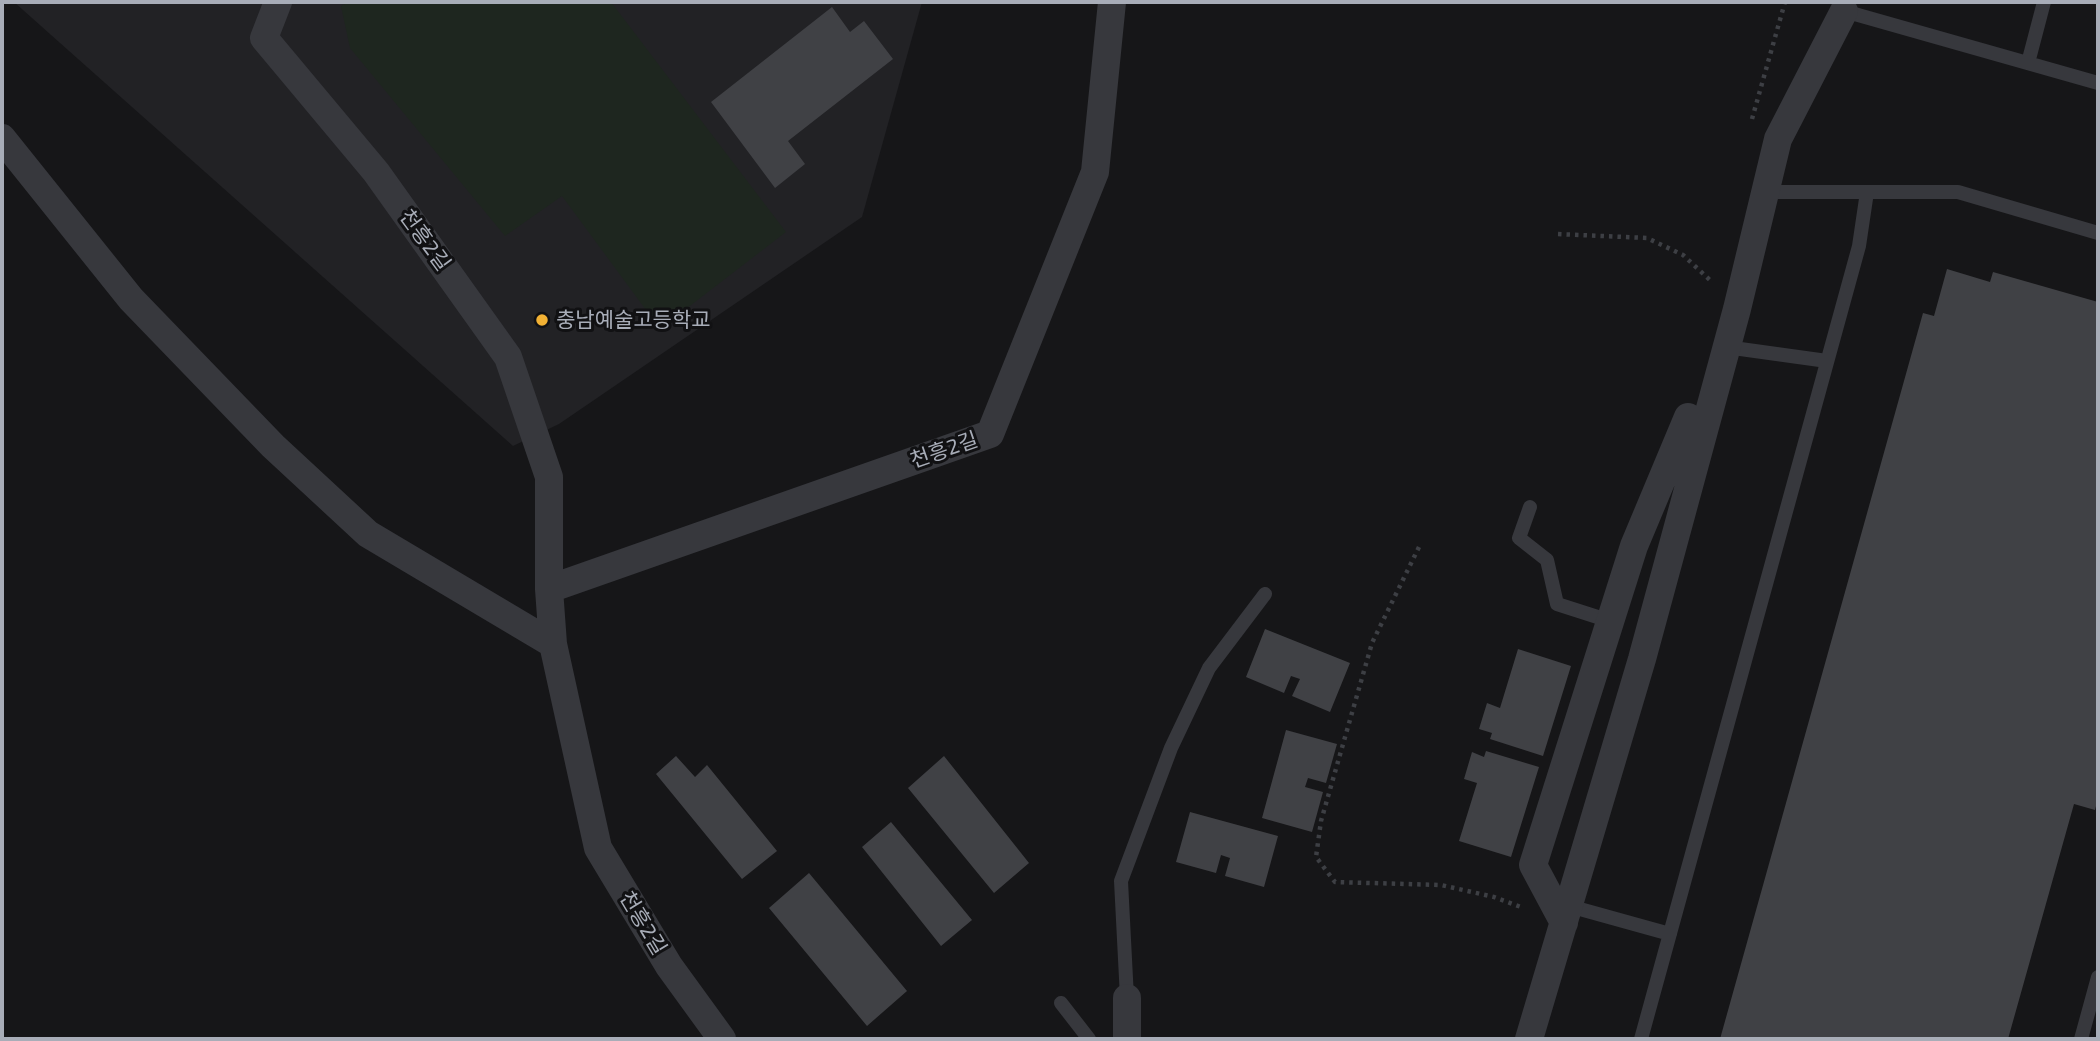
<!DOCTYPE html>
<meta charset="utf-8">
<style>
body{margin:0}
#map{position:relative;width:2100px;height:1041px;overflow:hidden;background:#161618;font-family:"Exo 2",sans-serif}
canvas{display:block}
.frame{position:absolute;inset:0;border:4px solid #a8adb8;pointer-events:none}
</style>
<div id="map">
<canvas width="2100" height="1041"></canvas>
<div class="frame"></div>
</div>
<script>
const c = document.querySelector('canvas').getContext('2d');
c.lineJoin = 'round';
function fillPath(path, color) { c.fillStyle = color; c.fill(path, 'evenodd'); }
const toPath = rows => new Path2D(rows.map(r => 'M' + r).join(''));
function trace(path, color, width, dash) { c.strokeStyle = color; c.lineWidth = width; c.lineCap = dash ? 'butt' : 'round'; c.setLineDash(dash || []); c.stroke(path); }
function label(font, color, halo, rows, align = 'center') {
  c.font = font + ' "Exo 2","Noto Sans KR",sans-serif'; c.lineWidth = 6; c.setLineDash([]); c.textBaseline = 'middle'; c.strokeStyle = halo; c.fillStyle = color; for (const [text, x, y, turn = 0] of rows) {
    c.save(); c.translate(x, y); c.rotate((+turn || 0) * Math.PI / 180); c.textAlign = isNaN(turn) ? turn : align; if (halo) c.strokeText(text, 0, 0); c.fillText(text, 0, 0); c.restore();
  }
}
fillPath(toPath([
 [14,2,922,2,862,217,559,424,513,446]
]), '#222225');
fillPath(toPath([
 [348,2,611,2,786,232,660,329,562,196,505,236,350,48,341,6]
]), '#1e261f');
fillPath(toPath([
 [832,7,850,32,864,21,893,59,788,141,805,164,775,188,711,102],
 [1947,269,1990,282,1993,272,2098,302,2098,798,2095,810,2074,804,2008,1039,1720,1039,1923,313,1934,316],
 [1265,629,1350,663,1330,712,1292,696,1300,679,1291,676,1284,693,1246,677],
 [1518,649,1571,666,1543,756,1490,739,1492,733,1479,729,1487,703,1500,708],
 [1286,730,1337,744,1326,783,1308,778,1305,787,1323,792,1312,832,1262,818],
 [1486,751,1539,767,1511,857,1459,841,1477,783,1464,779,1472,752,1484,757],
 [676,756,695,777,707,765,777,851,742,879,656,774],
 [944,756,1029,863,994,893,908,788],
 [1190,812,1278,836,1264,887,1225,876,1230,858,1221,855,1216,873,1176,862],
 [891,822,972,920,941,946,862,847],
 [809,873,907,991,867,1026,769,908]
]), '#404145');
trace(toPath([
 [1752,119,1785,2],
 [1558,234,1647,238,1683,255,1712,282],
 [1419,547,1372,643,1321,821,1316,857,1335,882,1441,885,1494,897,1521,907]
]), '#3d3f44', 4.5, [3.5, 5]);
trace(toPath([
 [1845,7,1844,11,2098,83],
 [2028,63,2044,2],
 [1766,192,1958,192,2098,233],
 [1726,347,1827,361],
 [1530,507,1519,538,1547,560,1557,604,1610,621],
 [1569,906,1670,934],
 [1127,998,1121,881,1171,748,1209,668,1265,594],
 [1061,1003,1089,1039],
 [1641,1039,1859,246,1867,192],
 [2081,1039,2098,977]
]), '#37383d', 14);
trace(toPath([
 [278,2,264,38,376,172,508,357,549,477,549,589,553,644,598,848,669,966,722,1039],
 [2,138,131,299,273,446,368,534,553,644],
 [549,589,990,434,1095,172,1112,2],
 [1564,923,1533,865,1634,546,1688,417],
 [1127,1039,1127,998],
 [1529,1039,1642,659,1737,309,1778,139,1844,11]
]), '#37383d', 28);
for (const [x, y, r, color] of [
 [542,320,7,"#f2b134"]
]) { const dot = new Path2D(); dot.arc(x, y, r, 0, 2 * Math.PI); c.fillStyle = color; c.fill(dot); trace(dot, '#111113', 2.5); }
label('21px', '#a8adb8', '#111113', [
 ["천흥2길",425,240,54],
 ["천흥2길",944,450,-19],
 ["천흥2길",643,923,59]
]);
label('21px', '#a8adb8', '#111113', [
 ["충남예술고등학교",556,320]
], 'left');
</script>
